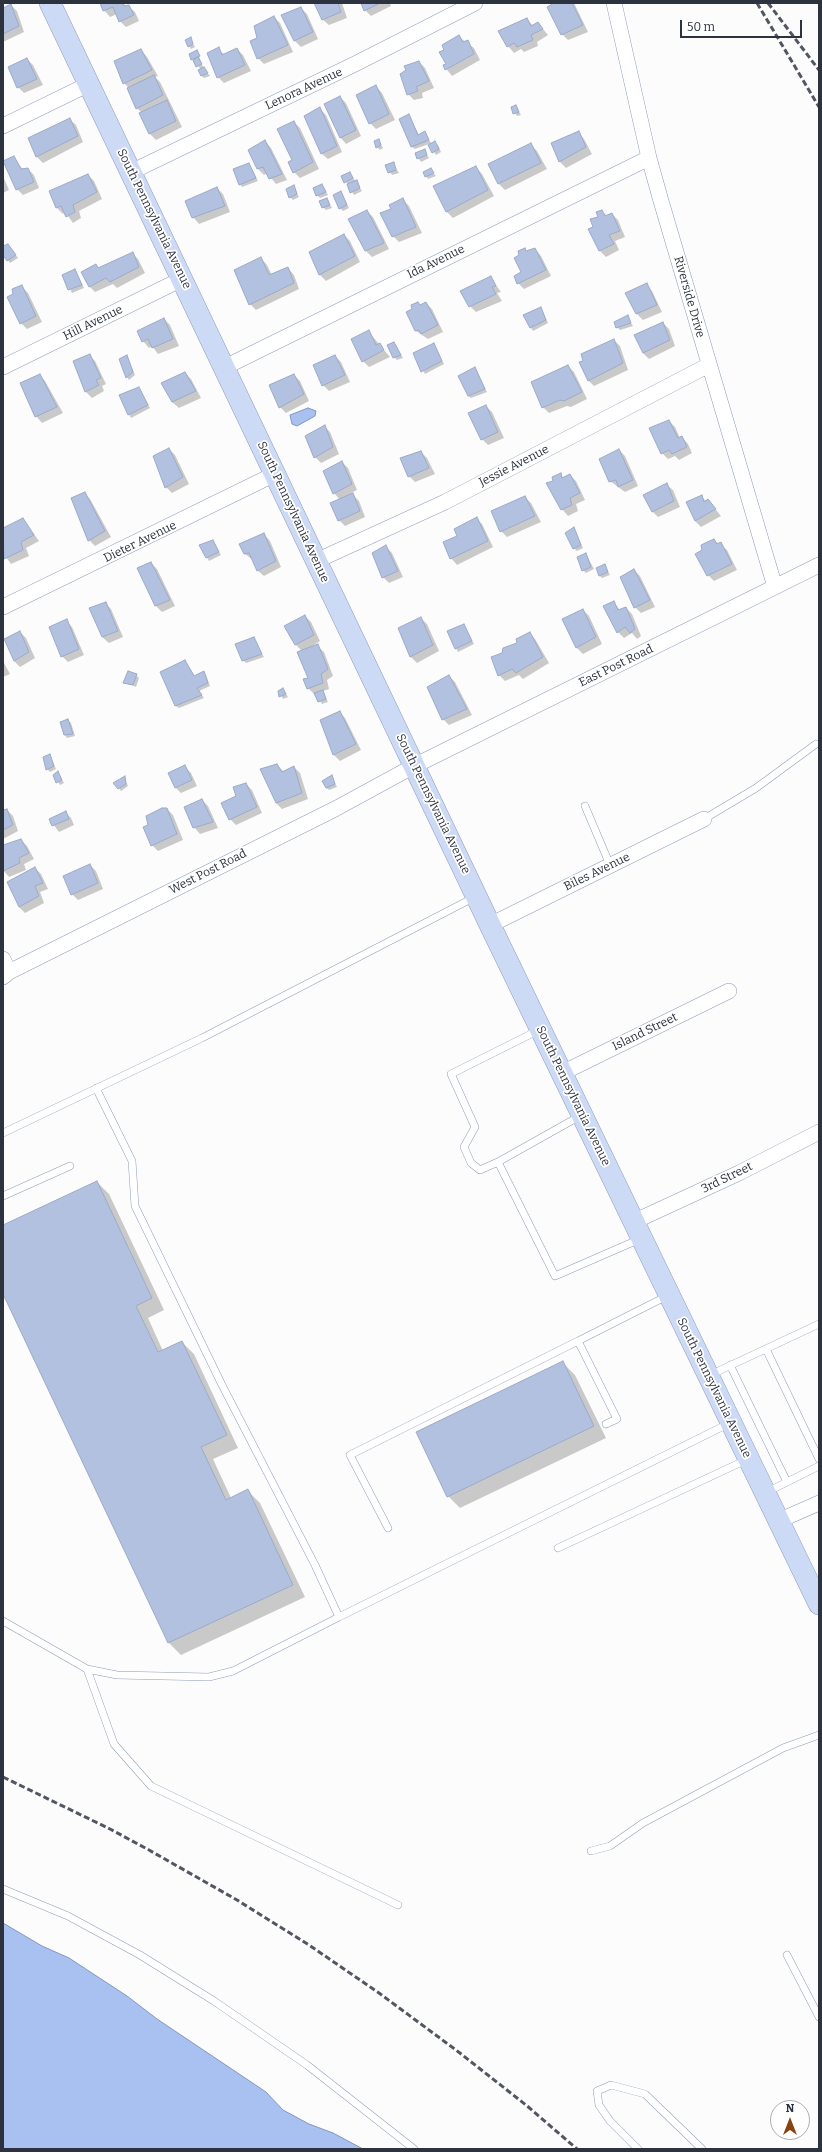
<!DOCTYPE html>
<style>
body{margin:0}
#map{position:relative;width:822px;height:2152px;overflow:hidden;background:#fcfcfc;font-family:Bitter,serif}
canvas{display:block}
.frame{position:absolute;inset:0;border:4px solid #2c323e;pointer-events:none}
.north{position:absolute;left:770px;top:2100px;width:40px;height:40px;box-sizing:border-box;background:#fff;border:1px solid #abadb2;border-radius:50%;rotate:0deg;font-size:11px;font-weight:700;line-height:16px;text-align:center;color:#2c323e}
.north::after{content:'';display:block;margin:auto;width:14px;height:18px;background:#864510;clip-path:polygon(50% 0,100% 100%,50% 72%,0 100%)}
.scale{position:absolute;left:680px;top:20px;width:122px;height:18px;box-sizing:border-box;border:2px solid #2c323e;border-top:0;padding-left:5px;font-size:12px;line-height:14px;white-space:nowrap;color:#2c323e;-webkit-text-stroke:3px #fff;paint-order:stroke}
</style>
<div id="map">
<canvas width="822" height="2152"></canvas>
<div class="frame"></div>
<div class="north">N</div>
<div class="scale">50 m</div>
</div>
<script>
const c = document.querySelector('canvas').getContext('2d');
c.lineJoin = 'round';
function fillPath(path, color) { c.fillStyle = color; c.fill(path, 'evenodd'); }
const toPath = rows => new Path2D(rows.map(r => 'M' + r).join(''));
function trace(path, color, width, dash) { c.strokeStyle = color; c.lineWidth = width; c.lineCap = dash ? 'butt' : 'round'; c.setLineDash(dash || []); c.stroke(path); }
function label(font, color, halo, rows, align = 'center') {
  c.font = font + ' Bitter,serif'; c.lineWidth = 3.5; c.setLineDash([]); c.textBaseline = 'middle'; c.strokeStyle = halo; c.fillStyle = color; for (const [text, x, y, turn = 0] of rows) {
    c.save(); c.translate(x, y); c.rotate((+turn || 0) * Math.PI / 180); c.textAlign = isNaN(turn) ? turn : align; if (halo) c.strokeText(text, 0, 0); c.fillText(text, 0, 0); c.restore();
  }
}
const water = toPath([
 [308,408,316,411,315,416,297,426,292,424,290,415,308,408],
 [3,1923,42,1946,69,1958,127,1996,157,2019,266,2092,283,2110,309,2124,333,2133,363,2149,3,2149,3,1923]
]);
fillPath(water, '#a9c1f1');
trace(water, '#8496bb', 1);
fillPath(toPath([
 [101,3,124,3,126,7,128,6,135,12,139,21,126,27,120,21,117,14,110,17,104,10],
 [315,3,342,3,347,18,329,25,322,19],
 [362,3,390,3,391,6,371,16,365,10],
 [556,3,574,3,588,32,568,40,562,34],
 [11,5,17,11,24,32,3,42,3,9],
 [301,8,307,14,318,39,301,47,294,40],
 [274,17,280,23,293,52,264,64,258,58,258,39],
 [527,19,533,26,538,23,548,35,537,42,538,46,524,52,521,49,514,53,508,46],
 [459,37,474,48,480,60,452,76,444,66,448,64,445,50],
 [190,38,195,47,191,49,189,46],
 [218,49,225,55,237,49,243,55,251,71,224,83,218,77],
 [141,50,147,57,158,76,155,77,160,82,182,127,156,140,150,134,140,114,142,113,137,108,129,88,124,83],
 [197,51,203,67,210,76,204,78,202,76,201,70,190,54],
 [27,59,33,65,43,85,24,93,18,87],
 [419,62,425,68,434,88,422,93,423,98,414,100,408,94],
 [376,86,382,93,395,120,376,129,370,123],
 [340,97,346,103,361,136,346,144,340,137],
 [516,106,521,115,517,116,512,107],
 [320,109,326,115,342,152,328,159,321,153],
 [408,115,419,135,424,133,432,144,435,143,438,145,441,152,436,155,429,144,415,149,412,147,400,119],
 [69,119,76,125,83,142,43,163,37,157,29,138],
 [294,122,300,128,319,169,300,178,294,172],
 [578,132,584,139,592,154,566,168,560,162,553,144],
 [265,141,271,148,287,180,276,184,267,173,264,175,258,169,249,150],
 [379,141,383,148,380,150,377,147],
 [531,145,537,151,547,169,505,190,499,184],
 [424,150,429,158,421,162,416,154],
 [14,157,23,170,28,169,34,175,39,188,23,195,17,189],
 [393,163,399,173,392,175,386,166],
 [249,164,258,181,242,187,240,184],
 [476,167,482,174,494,196,453,218,447,212,435,187],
 [431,170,436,176,428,179,426,176],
 [350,173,362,191,354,195,343,177],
 [88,175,94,181,102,199,79,211,81,218,73,223,65,212,63,214,57,208],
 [3,176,9,190,3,193],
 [322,185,328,195,320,198,317,195],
 [293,186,299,197,293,200,290,197],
 [217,188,223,194,230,212,199,224,193,217],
 [341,192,349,208,343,211,340,208],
 [327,199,332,208,326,210,323,207],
 [403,200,409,206,422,233,399,242,393,236,392,210],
 [367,211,373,217,389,249,372,257,366,251,350,219],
 [602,211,607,216,612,214,618,220,625,237,615,241,619,250,606,257,600,251,590,229,594,228],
 [344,235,350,241,360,262,326,281,320,275,310,252],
 [8,245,18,258,10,263,3,253,3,247],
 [524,249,527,252,535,249,541,256,551,276,524,289,518,283,522,273,520,256],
 [132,253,138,259,145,273,117,288,113,284,95,292,89,286,96,265,100,269],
 [261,258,267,265,272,275,288,268,294,275,299,289,256,310,250,304],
 [75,270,84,288,72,293,64,276],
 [491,278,501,292,497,293,502,301,476,312,470,306],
 [646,284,652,291,662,312,643,320,637,314,627,293],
 [22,287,28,293,42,322,27,329,21,323,15,294],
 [418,303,421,306,426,303,432,309,443,332,428,339,416,331,413,309],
 [541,308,548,323,533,331,524,316],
 [627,317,633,326,620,330,617,327],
 [164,319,170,325,179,346,158,354,152,346,149,348,143,341],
 [663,323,669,329,675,346,649,359,643,353],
 [368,331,390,357,369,367,363,361],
 [614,340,620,346,628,370,594,386,588,380],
 [394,343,403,358,397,360,394,357],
 [434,345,444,364,425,374,414,353],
 [89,355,95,361,106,384,102,386,104,391,92,398,86,392,75,362],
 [127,356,135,375,129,380,127,377],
 [335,356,341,362,350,382,329,391,323,385],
 [568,366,574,372,587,399,571,407,567,406,549,413,543,407],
 [475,368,487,392,471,398,468,396],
 [185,373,191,379,201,398,179,408,172,402,163,383],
 [39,375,45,381,63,413,42,423,36,416],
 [294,375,300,381,309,401,286,413,280,407],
 [139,388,150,408,131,418,120,396],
 [486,406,492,412,504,438,488,445,482,439],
 [669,421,675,427,680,438,682,437,688,444,692,453,679,460,675,456,668,459,662,453],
 [324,426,330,432,339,454,321,463,315,457],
 [169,449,175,455,189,484,172,493,166,487],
 [619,450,625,456,638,486,625,492,610,481],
 [421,452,427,458,435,474,415,482,409,476],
 [342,462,348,468,357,490,351,493,359,501,365,517,345,526,339,520,340,500,334,493],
 [560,475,564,478,570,475,576,481,585,500,576,504,578,511,568,516,562,509,554,482],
 [666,484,673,490,680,507,658,517,652,511],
 [84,493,90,499,111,537,95,546,89,540],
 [701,496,706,501,708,500,721,516,701,527,695,521],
 [525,497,531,503,541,522,507,537,501,531],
 [476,518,482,524,493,547,457,565,451,558,458,537],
 [23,519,39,541,26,548,29,556,11,564,3,553,3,529],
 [574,528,583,548,577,551,574,548],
 [264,534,270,541,281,567,264,576,257,570,253,560,245,554,241,544],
 [714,540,727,550,737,570,714,581,708,575,703,551],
 [213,541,221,555,209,561,200,545],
 [386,547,392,553,403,577,389,583,383,577],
 [586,554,594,569,586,573,583,570],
 [151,563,157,569,175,606,162,612,156,606],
 [605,566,610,575,602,578,599,575],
 [634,570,640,576,655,607,641,613,635,607],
 [613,602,620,610,626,608,632,614,641,636,637,639,632,633,624,638,618,632],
 [105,603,111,609,123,637,109,643,102,637],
 [583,610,589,616,602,644,583,654,577,648,563,619],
 [305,616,311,622,320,641,308,649,317,646,324,652,333,676,327,680,329,689,323,691,328,702,322,704,316,694,314,694,308,688,309,679,302,651,296,645,286,627],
 [421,618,427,624,439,651,417,663,411,657],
 [66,621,72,627,84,655,68,662,62,656],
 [464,625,474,644,458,652,448,632],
 [20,632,26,638,35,658,20,667,14,661],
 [529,633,535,639,549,663,523,679,519,675,505,681,499,675,503,654,518,644],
 [253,638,264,657,246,663,243,660],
 [3,661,10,674,3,677],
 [185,661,195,676,203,672,206,675,210,686,199,691,204,698,179,708,176,706],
 [136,675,139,678,136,687,124,682],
 [449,676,455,682,472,715,449,725,443,719],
 [283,689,288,697,283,699,279,691],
 [339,712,345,718,361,750,340,761,334,755,321,721],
 [68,720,71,723,75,736,67,738,65,735],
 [50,755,56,769,50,772,47,769],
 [277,765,284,772,294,767,300,773,308,799,282,809,276,803],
 [185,767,191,773,197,786,181,793,175,787],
 [58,773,64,783,60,785,54,775],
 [124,777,128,786,121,791,119,788],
 [332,777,337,787,329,790,326,788],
 [246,784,252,790,262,813,236,825,230,819,238,797],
 [202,800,208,806,218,828,200,834,194,827],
 [167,809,173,815,183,840,158,851,152,845],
 [7,810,13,816,18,831,3,839,3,812],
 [65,812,71,818,74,825,59,832,50,820],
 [21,840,27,846,34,859,24,864,26,870,9,877,3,870,3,847],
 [90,865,96,871,103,889,78,900,72,894],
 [35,868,41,874,48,889,40,892,44,903,25,913,19,907,9,882],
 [97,1182,109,1194,164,1310,148,1318,163,1351,182,1342,194,1354,238,1448,213,1459,231,1498,247,1490,260,1503,305,1597,181,1655,169,1643,3,1292,3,1226],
 [563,1363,575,1375,606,1438,460,1508,448,1496]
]), '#0003');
const building = toPath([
 [100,3,122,3,124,6,129,5,134,15,119,22,113,7,103,11,100,3],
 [314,3,338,3,341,12,322,20,314,3],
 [361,3,380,3,364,11,361,3],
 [554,3,572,3,583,25,561,35,547,7,554,3],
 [11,4,19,26,3,34,3,8,11,4],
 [301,7,313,32,294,41,281,15,301,7],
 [274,16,288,45,257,59,250,41,257,38,254,26,274,16],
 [527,18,531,26,538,22,543,29,531,35,533,40,517,47,514,43,507,47,498,31,527,18],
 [459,35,463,42,468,40,474,54,445,70,443,65,446,64,439,52,444,50,442,45,459,35],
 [191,37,193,44,188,47,185,40,191,37],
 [219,47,222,55,237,48,245,65,217,78,207,53,219,47],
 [141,49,152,70,123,84,114,61,141,49],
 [197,50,200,56,191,60,189,54,197,50],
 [198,57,202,64,196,67,193,60,198,57],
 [27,58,37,79,17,88,8,67,27,58],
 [419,61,429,81,416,87,418,91,407,95,400,74,406,70,404,66,419,61],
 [204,67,208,73,201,76,198,70,204,67],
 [154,75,163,95,136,109,127,88,154,75],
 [376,85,389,114,369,124,356,95,376,85],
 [340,96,356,130,340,138,324,104,340,96],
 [167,100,176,121,149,134,139,113,167,100],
 [516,105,519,112,513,114,511,107,516,105],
 [320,107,337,146,321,154,304,116,320,107],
 [409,114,418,135,425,131,429,140,411,147,399,119,409,114],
 [70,118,78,136,36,157,28,138,70,118],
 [294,121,313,162,293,173,288,162,292,160,277,129,294,121],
 [579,131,586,147,559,162,551,143,579,131],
 [379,139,381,145,376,148,374,141,379,139],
 [265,140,282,174,269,179,263,167,257,169,248,150,265,140],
 [435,141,439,149,432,153,428,145,435,141],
 [531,143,541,163,498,184,488,164,531,143],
 [425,149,427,155,417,159,415,153,425,149],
 [14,156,21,169,28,168,34,182,16,190,3,161,14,156],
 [394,162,396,170,388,173,385,165,394,162],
 [249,163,256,178,239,185,233,169,249,163],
 [476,166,488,190,446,212,433,186,476,166],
 [431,168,434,173,425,177,423,172,431,168],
 [350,172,353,178,344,183,341,176,350,172],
 [88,174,97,192,73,205,75,212,66,217,61,206,56,208,49,191,88,174],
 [357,180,360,188,350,193,347,184,357,180],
 [322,184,326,192,316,196,313,188,322,184],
 [294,185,297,194,289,198,286,189,294,185],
 [217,187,225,206,192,218,185,201,217,187],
 [341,191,347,205,339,209,333,195,341,191],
 [327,198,330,205,322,208,319,201,327,198],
 [403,198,416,227,392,237,380,213,391,209,389,205,403,198],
 [367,210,384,243,365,251,348,219,367,210],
 [602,210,605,216,612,213,620,231,609,235,614,244,599,251,588,229,593,227,590,219,598,217,596,212,602,210],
 [344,234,355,256,319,275,309,252,344,234],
 [8,244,16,255,7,261,3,255,3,246,8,244],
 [525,248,526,251,535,248,546,270,517,284,514,276,521,272,514,258,519,255,518,251,525,248],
 [133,252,139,267,110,282,106,278,89,287,81,272,96,264,98,268,133,252],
 [261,257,269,275,288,267,294,283,249,305,234,270,261,257],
 [75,269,82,285,68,290,62,275,75,269],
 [491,276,496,286,492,287,496,294,469,307,460,291,491,276],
 [647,283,657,305,636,314,625,293,647,283],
 [22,285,36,316,20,324,7,297,13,294,12,289,22,285],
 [418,302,420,305,426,302,438,325,421,334,419,330,415,331,406,312,412,309,411,305,418,302],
 [541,307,546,320,530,328,523,315,541,307],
 [628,315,631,323,616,328,614,322,628,315],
 [164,318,173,339,152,348,148,339,142,342,137,331,164,318],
 [663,322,670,340,643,353,634,335,663,322],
 [369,330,376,345,380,343,384,350,362,362,351,339,369,330],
 [614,339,623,363,588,381,579,362,583,361,581,354,614,339],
 [394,342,401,355,393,358,387,345,394,342],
 [434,343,442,361,421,372,413,353,434,343],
 [90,354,101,378,96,380,99,385,85,392,73,361,90,354],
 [127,355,133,372,126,378,119,359,127,355],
 [335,355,345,375,322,386,313,365,335,355],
 [568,365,582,392,564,401,560,400,542,408,531,382,568,365],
 [475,367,485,389,468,396,458,376,475,367],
 [185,372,196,391,172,402,161,383,185,372],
 [40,374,57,407,35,417,20,383,40,374],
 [294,374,304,394,279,408,269,385,294,374],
 [139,387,148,405,128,415,119,395,139,387],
 [486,405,498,432,481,440,468,413,486,405],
 [669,420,678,438,682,436,687,447,672,454,669,450,661,454,649,428,669,420],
 [325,425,333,447,314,458,305,436,325,425],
 [169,448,183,477,165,488,153,456,169,448],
 [619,449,633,480,618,487,616,480,609,482,599,459,619,449],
 [421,451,429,468,408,477,400,458,421,451],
 [342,461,352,484,333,494,323,471,342,461],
 [561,473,562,478,570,474,580,493,570,498,572,505,561,510,546,483,553,481,552,477,561,473],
 [667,483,674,501,652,512,643,495,667,483],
 [85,492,105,531,88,541,71,498,85,492],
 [353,493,360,511,338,521,330,503,353,493],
 [702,495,704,502,708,499,716,509,695,521,686,502,702,495],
 [525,496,535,516,500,532,491,511,525,496],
 [477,517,488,541,450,559,443,542,457,536,454,529,477,517],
 [23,518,34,535,21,542,23,550,4,559,3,528,23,518],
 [574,527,581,545,573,549,565,533,574,527],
 [264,533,276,561,257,571,249,553,244,554,239,544,264,533],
 [714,539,717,544,721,542,732,564,707,576,695,554,702,550,701,545,714,539],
 [213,540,219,552,206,558,199,545,213,540],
 [386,545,398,571,382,578,372,553,386,545],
 [586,553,591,567,582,571,577,557,586,553],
 [151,562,170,600,155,606,137,568,151,562],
 [605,564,608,572,599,576,596,568,605,564],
 [634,569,650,600,634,608,620,577,634,569],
 [614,601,618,610,626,607,635,629,630,633,625,627,617,633,603,606,614,601],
 [106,602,118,631,102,637,89,608,106,602],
 [583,609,596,637,576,648,562,619,583,609],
 [305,615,314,635,295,645,284,626,305,615],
 [421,617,433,645,410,657,398,628,421,617],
 [67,619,79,649,61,657,49,627,67,619],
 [464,624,472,641,455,649,447,631,464,624],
 [20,631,29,652,14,661,4,639,20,631],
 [530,632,543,657,516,673,512,669,498,676,491,657,502,653,503,648,517,643,516,639,530,632],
 [254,637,262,654,242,661,235,644,254,637],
 [318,644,328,669,321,674,323,683,307,689,303,679,308,678,297,652,318,644],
 [185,660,194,676,204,671,208,683,197,688,202,695,175,706,160,672,185,660],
 [128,671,137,674,133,685,123,683,128,671],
 [449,675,467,709,442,720,427,687,449,675],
 [283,688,286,694,279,697,278,691,283,688],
 [323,690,326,699,318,702,314,693,323,690],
 [340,711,356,744,333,755,320,720,340,711],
 [68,719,73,734,64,735,60,722,68,719],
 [50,754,54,766,46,770,43,757,50,754],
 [277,764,282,772,294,766,302,793,276,803,260,769,277,764],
 [185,765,192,780,175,788,168,773,185,765],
 [58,771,62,780,56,783,53,775,58,771],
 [332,775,335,784,326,788,322,781,332,775],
 [125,776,126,784,118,789,113,783,125,776],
 [246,783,257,807,229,820,221,803,236,796,233,787,246,783],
 [202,799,213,822,193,828,184,807,202,799],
 [162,808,167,808,177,834,151,846,143,827,148,825,146,816,162,808],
 [7,809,13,825,3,830,3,810,7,809],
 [66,811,69,819,52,826,49,819,66,811],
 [21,839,29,853,19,858,20,863,3,871,3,845,21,839],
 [90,864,98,883,71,895,63,876,90,864],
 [35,867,43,883,35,886,39,896,19,907,7,882,35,867],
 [97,1181,152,1298,136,1306,158,1352,182,1341,227,1435,201,1447,226,1500,248,1489,293,1585,168,1643,3,1294,3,1225,97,1181],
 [563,1361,594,1426,447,1497,416,1432,563,1361]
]);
fillPath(building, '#b2c1df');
trace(building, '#9baac7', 1);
const service = toPath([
 [585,806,610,865],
 [704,819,756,788,816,744],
 [96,1088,132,1161,135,1206,222,1385,315,1565,339,1617,730,1423],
 [580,1116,498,1162,555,1276,640,1239],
 [3,1133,202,1038,475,897],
 [498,1162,480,1170,471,1163,464,1147,475,1127,451,1074,539,1030],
 [3,1196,70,1166],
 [578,1341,667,1296],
 [766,1349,819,1459],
 [730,1365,787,1482],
 [710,1375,819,1324],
 [767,1492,819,1466],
 [388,1528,350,1455,578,1341,617,1419,606,1424],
 [558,1548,746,1460],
 [3,1621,87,1669,114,1744,151,1786,398,1905],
 [87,1669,117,1675,209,1677,233,1671,339,1617],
 [591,1851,610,1846,643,1823,783,1748,819,1735],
 [3,1889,68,1916,140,1955,214,2001,307,2065,414,2149],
 [787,1955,819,2017],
 [638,2149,610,2121,599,2105,597,2091,611,2085,645,2094,702,2149]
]);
const minor = toPath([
 [614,3,649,158,661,201,775,587],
 [3,126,89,84],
 [131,172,355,64,475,3],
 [3,367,182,279],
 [225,367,649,158],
 [316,561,445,502,709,365],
 [3,607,275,474],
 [490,925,704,819],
 [3,959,9,972],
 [3,977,9,972,335,809,414,766,819,565],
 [562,1073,729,991],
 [633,1222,739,1173,819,1132],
 [778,1521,819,1503]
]);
const secondary = toPath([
 [50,3,490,925,819,1604]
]);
trace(service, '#8e9db9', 8);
trace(minor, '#8e9db9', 16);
trace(secondary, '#8e9db9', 22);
trace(service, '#fff', 7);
trace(minor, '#fff', 15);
trace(secondary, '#cddaf6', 21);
trace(toPath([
 [757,3,819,107],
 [768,3,819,70],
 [3,1777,110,1829,149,1850,237,1900,309,1945,379,1993,456,2050,526,2105,577,2149]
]), '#515660', 3, [6, 3]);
label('12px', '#2c323e', '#fff', [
 ["Lenora Avenue",304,89,-25],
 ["South Pennsylvania Avenue",154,219,64],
 ["Ida Avenue",436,262,-26],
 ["Riverside Drive",689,297,74],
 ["Hill Avenue",93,323,-26],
 ["Jessie Avenue",514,466,-27],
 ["South Pennsylvania Avenue",293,512,65],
 ["Dieter Avenue",140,542,-26],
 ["East Post Road",616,666,-26],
 ["South Pennsylvania Avenue",433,804,64],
 ["West Post Road",208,872,-27],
 ["Biles Avenue",597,872,-26],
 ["Island Street",645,1032,-26],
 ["South Pennsylvania Avenue",573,1096,64],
 ["3rd Street",727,1178,-26],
 ["South Pennsylvania Avenue",714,1388,64]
]);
</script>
